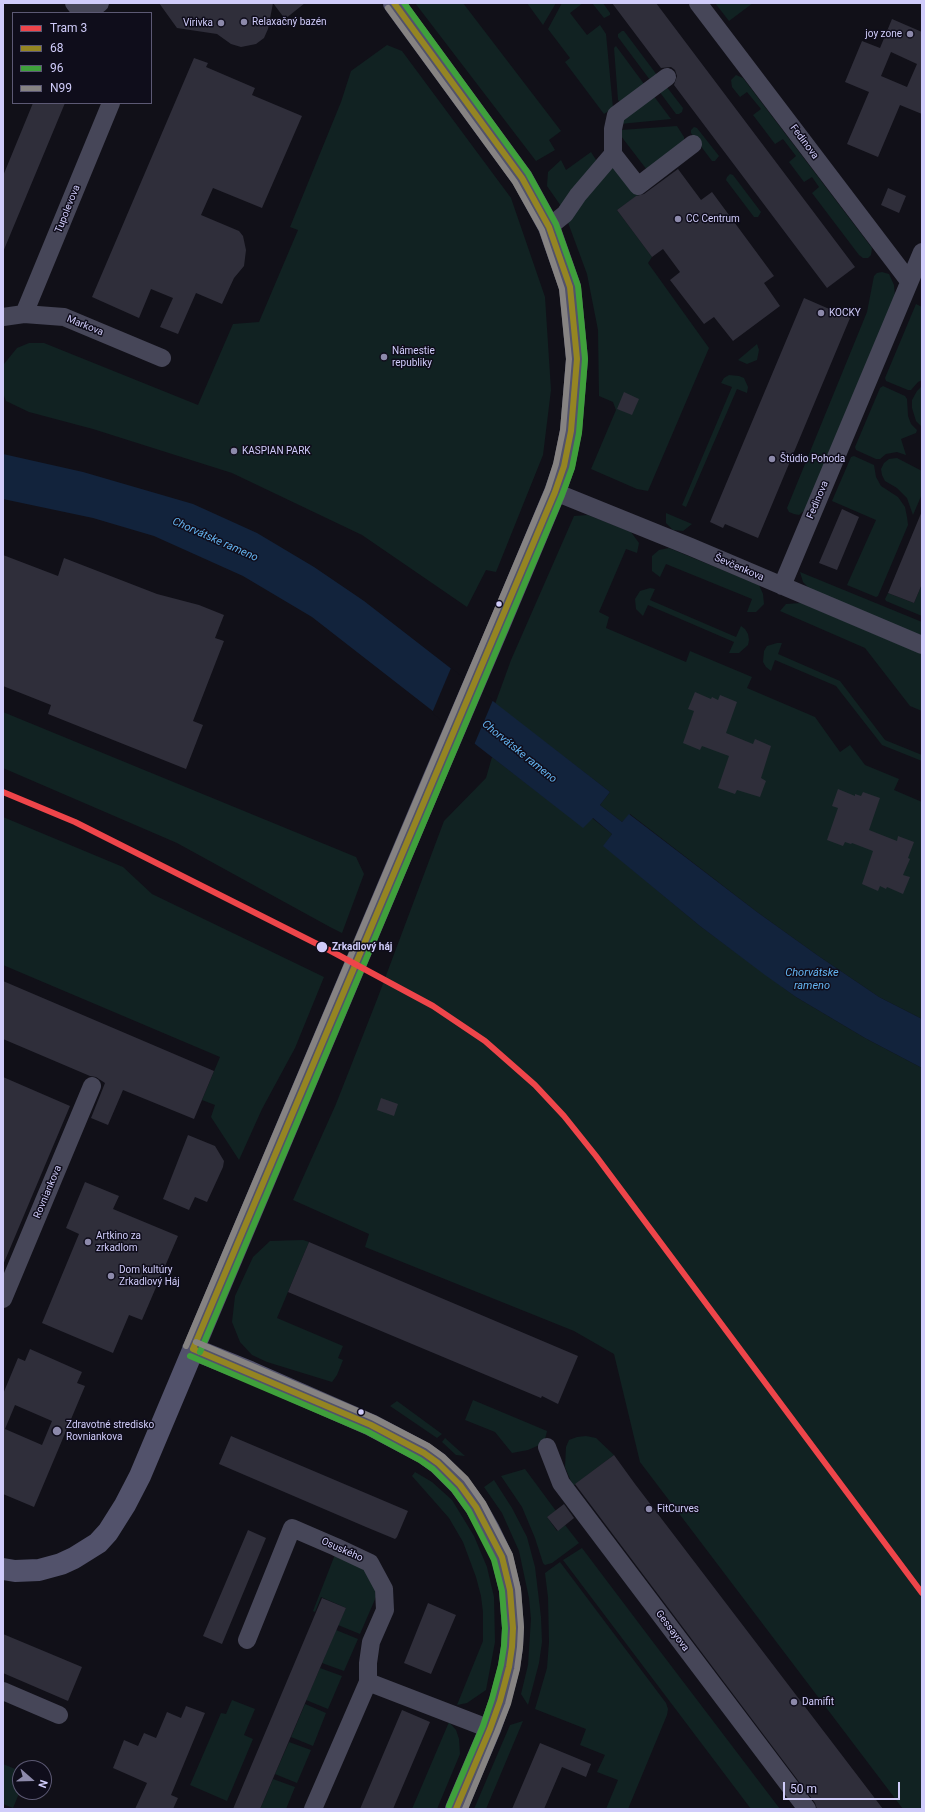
<!DOCTYPE html>
<meta charset="utf-8">
<style>
body{margin:0}
#map{position:relative;width:925px;height:1812px;overflow:hidden;background:#111018;font-family:Roboto,sans-serif}
canvas{display:block}
.frame{position:absolute;inset:0;border:4px solid #d0ccfa;pointer-events:none}
.legend{position:absolute;left:12px;top:12px;width:140px;height:92px;box-sizing:border-box;background:#0f0d1b;border:1px solid #5c5974;margin:0;padding:5px 7px;list-style:none;font-size:12px;color:#d0ccfa}
.legend li{display:flex;align-items:center;gap:8px;height:20px}
.legend b{width:20px;border:1px solid #5c5974}
.north{position:absolute;left:12px;top:1760px;width:40px;height:40px;box-sizing:border-box;background:#0f0d1b;border:1px solid #5c5974;border-radius:50%;rotate:110deg;font-size:11px;font-weight:700;line-height:16px;text-align:center;color:#d0ccfa}
.north::after{content:'';display:block;margin:auto;width:14px;height:18px;background:#8d8aab;clip-path:polygon(50% 0,100% 100%,50% 72%,0 100%)}
.scale{position:absolute;left:783px;top:1782px;width:117px;height:18px;box-sizing:border-box;border:2px solid #d0ccfa;border-top:0;padding-left:5px;font-size:12px;line-height:14px;white-space:nowrap;color:#d0ccfa;-webkit-text-stroke:3px #0f0d1b;paint-order:stroke}
</style>
<div id="map">
<canvas width="925" height="1812"></canvas>
<div class="frame"></div>
<ul class="legend">
<li><b style="height:5px;background:#ee454a"></b>Tram 3</li>
<li><b style="height:5px;background:#948522"></b>68</li>
<li><b style="height:5px;background:#3fa03b"></b>96</li>
<li><b style="height:5px;background:#868382"></b>N99</li>
</ul>
<div class="north">N</div>
<div class="scale">50 m</div>
</div>
<script>
const c = document.querySelector('canvas').getContext('2d');
c.lineJoin = 'round';
function fillPath(path, color) { c.fillStyle = color; c.fill(path, 'evenodd'); }
const toPath = rows => new Path2D(rows.map(r => 'M' + r).join(''));
function trace(path, color, width, dash) { c.strokeStyle = color; c.lineWidth = width; c.lineCap = dash ? 'butt' : 'round'; c.setLineDash(dash || []); c.stroke(path); }
function label(font, color, halo, rows, align = 'center') {
  c.font = font + ' Roboto,sans-serif'; c.lineWidth = 3; c.setLineDash([]); c.textBaseline = 'middle'; c.strokeStyle = halo; c.fillStyle = color; for (const [text, x, y, turn = 0] of rows) {
    c.save(); c.translate(x, y); c.rotate((+turn || 0) * Math.PI / 180); c.textAlign = isNaN(turn) ? turn : align; if (halo) c.strokeText(text, 0, 0); c.fillText(text, 0, 0); c.restore();
  }
}
fillPath(toPath([
 [415,3,463,3,561,131,549,140,555,150,536,161],
 [527,3,556,3,543,25],
 [562,3,583,3,570,13,587,35,600,25,606,34,613,108,604,114,565,62,570,58,548,29],
 [592,3,603,3,610,13,610,15,604,18],
 [715,3,753,3,729,21],
 [622,31,624,31,657,75,650,80,618,37,618,34],
 [387,45,402,51,511,198,545,297,551,390,543,455,496,572,486,570,467,607,362,535,232,473,93,429,29,412,6,401,3,393,4,364,17,348,29,343,44,343,198,405,233,324,259,322,298,230,290,227,341,102,351,71],
 [616,46,644,84,620,102,618,100,614,48],
 [736,75,743,78,872,248,871,255,868,258,863,258,859,255,812,193,819,187,812,177,804,182,789,162,796,156,783,139,775,144,753,115,761,109,747,92,740,97,732,87,731,80],
 [666,86,683,108,682,112,679,114,676,114,659,91],
 [653,95,671,119,620,124,618,121],
 [677,126,684,137,684,143,647,170,621,136,621,130],
 [694,127,697,128,719,156,715,161,712,161,691,133,691,130],
 [591,152,603,171,613,163,640,194,617,210,652,257,648,263,709,348,648,491,637,489,591,469,616,410,613,402,599,396,598,330,587,274,563,209,547,186,548,172,561,160,566,170],
 [730,174,733,175,761,212,758,217,754,217,726,180,727,177],
 [882,272,889,274,894,285,895,296,806,509,799,515,794,514,789,512,787,508,867,312,874,276,877,273],
 [916,304,922,307,922,380,918,382,911,390,908,390,886,381,885,378],
 [757,344,759,350,757,360,747,364,738,360],
 [729,375,739,376,744,378,748,387,747,393,737,389,686,507,682,505,732,387,721,383,724,378],
 [883,386,905,396,907,399,908,416,911,424,917,430,916,433,901,439,906,455,897,452,886,454,880,459,876,459,856,450,855,447,880,388],
 [922,386,922,427,916,421,912,408,912,400,917,391],
 [854,456,874,465,876,477,881,486,898,497,905,507,907,517,908,525,878,596,876,597,847,585,876,520,832,501,851,457],
 [897,458,922,471,922,494,913,515,907,498,897,488,885,481,882,475,881,469,884,463,889,459],
 [666,513,692,524,683,531,673,530,666,523],
 [588,515,631,532,639,543,637,553,626,549,599,612,609,617,606,628,686,662,690,651,752,677,747,688,815,717,840,752,850,745,865,765,899,779,894,790,922,802,922,1019,879,997,817,955,757,912,630,814,622,822,600,805,610,792,495,704,511,660,574,516],
 [669,548,759,585,763,594,764,604,756,612,747,612,752,599,666,564,660,577,652,571,652,556,659,550],
 [800,572,922,622,922,636,811,590,803,582],
 [922,584,922,616,886,601,885,599,888,593,914,603],
 [650,588,655,589,650,600,736,637,741,626,745,629,748,634,749,640,748,645,739,653,729,653,734,642,648,605,643,616,636,609,635,599,640,591],
 [801,603,922,654,922,711,910,706,865,648,780,611,786,604],
 [777,643,782,643,778,654,840,681,885,740,922,755,922,761,882,745,836,686,775,660,771,671,766,667,763,662,764,651,767,646],
 [3,712,356,857,364,874,342,933,330,927,177,843,3,768],
 [492,757,583,827,592,818,612,834,604,846,700,926,796,997,865,1038,922,1068,922,1809,903,1809,640,1462,614,1354,574,1331,365,1247,369,1234,293,1200,336,1104,378,997,444,821,486,778],
 [3,817,123,867,152,894,324,977,295,1048,262,1109,239,1160,211,1117,215,1105,202,1100,220,1057,3,965],
 [303,1240,309,1242,277,1318,343,1346,338,1358,343,1360,337,1375,332,1382,267,1362,252,1355,240,1342,232,1322,235,1296,253,1257,270,1241],
 [473,1400,547,1431,544,1443,528,1450,512,1453,495,1432,465,1420],
 [397,1401,442,1434,437,1438,390,1406],
 [586,1436,596,1438,614,1455,573,1486,565,1467,566,1447,569,1440,577,1437],
 [445,1438,465,1456,456,1455,442,1442],
 [525,1469,556,1511,547,1517,557,1531,565,1525,579,1543,552,1563,545,1565,543,1563,535,1538,522,1507,501,1476],
 [415,1472,432,1482,452,1500,460,1513,474,1536,487,1567,494,1597,495,1642,486,1690,467,1703,457,1705,483,1641,483,1612,481,1596,476,1577,463,1542,449,1518,412,1476],
 [494,1480,512,1508,527,1537,535,1567,541,1617,542,1642,539,1663,528,1705,521,1694,528,1665,531,1619,529,1598,519,1551,502,1513,484,1487],
 [582,1548,653,1642,780,1809,751,1809,563,1560],
 [336,1552,360,1565,370,1576,375,1589,376,1597,360,1634,338,1625,346,1608,321,1597,315,1612,313,1611],
 [560,1562,666,1703,668,1709,667,1715,628,1809,606,1809,618,1780,597,1772,605,1755,580,1745,586,1729,535,1709,547,1668,549,1642,548,1597,545,1573],
 [336,1630,358,1639,344,1671,322,1663],
 [320,1668,342,1676,328,1709,306,1700],
 [232,1700,255,1709,244,1735,253,1739,227,1801,190,1785,221,1713,226,1714],
 [305,1704,326,1713,313,1746,291,1737],
 [523,1721,486,1809,474,1809,510,1725],
 [449,1722,456,1730,459,1739,460,1754,437,1809,412,1809],
 [289,1742,311,1750,297,1783,275,1774],
 [3,1764,20,1771,20,1791,13,1808,3,1804],
 [273,1779,295,1787,286,1809,260,1809]
]), '#122');
fillPath(toPath([
 [3,454,83,472,193,504,257,533,314,567,364,601,610,792,600,805,622,822,629,814,757,912,817,955,879,997,922,1019,922,1068,865,1038,796,997,765,975,700,926,603,846,612,834,593,818,583,828,312,617,243,576,154,536,93,518,3,499]
]), '#12233c');
fillPath(toPath([
 [451,668,493,700,474,745,432,713]
]), '#111018');
fillPath(toPath([
 [159,3,305,3,285,19,273,3,268,29,264,38,256,44,241,47,231,44,217,34,177,28],
 [612,3,656,3,855,267,827,288,674,85,677,76,675,70,671,67,661,68],
 [892,19,922,32,922,114,900,105,878,157,847,144,869,92,845,82,862,41,880,48],
 [891,52,917,64,907,87,881,76],
 [194,58,208,63,206,67,255,88,252,95,302,116,262,208,213,188,201,215,239,231,243,236,246,250,244,266,234,278,222,304,196,293,178,334,160,327,173,298,151,289,139,318,92,297],
 [33,103,65,103,3,252,3,176],
 [678,169,701,200,712,192,774,276,764,283,780,306,733,341,714,317,704,324,670,280,680,272,663,249,652,257,617,210,636,196,644,194],
 [888,188,906,196,899,213,881,205],
 [804,298,850,318,758,538,725,524,723,528,710,522],
 [624,392,639,399,632,415,617,409],
 [842,509,859,517,837,570,819,563],
 [922,511,922,584,914,603,888,593],
 [3,555,58,576,64,558,157,594,199,605,224,615,215,638,224,641,193,721,203,725,186,769,48,714,51,705,3,686],
 [695,692,711,699,712,697,718,700,720,695,737,702,726,733,753,744,755,739,771,746,761,778,766,781,760,797,737,790,735,794,718,788,729,756,702,746,700,750,683,743,694,711,688,709],
 [838,789,855,796,855,794,861,796,863,792,880,798,869,830,897,841,898,836,914,842,908,858,910,859,903,875,910,877,903,894,887,887,886,889,880,886,878,891,862,884,873,851,852,843,851,844,845,842,843,846,827,840,838,808,832,806],
 [3,981,214,1071,194,1119,123,1090,108,1125,91,1118,105,1083,96,1077,90,1076,3,1039],
 [3,1077,70,1106,3,1265],
 [381,1098,398,1104,394,1116,377,1110],
 [188,1135,215,1146,224,1161,223,1167,207,1202,195,1197,189,1210,163,1199],
 [85,1182,119,1196,113,1209,178,1236,142,1320,129,1315,113,1353,42,1323,79,1234,66,1228],
 [309,1242,578,1356,558,1404,542,1396,541,1398,288,1292],
 [30,1349,82,1372,77,1383,85,1386,34,1507,3,1494,3,1394,18,1358,25,1361],
 [15,1405,52,1421,42,1445,5,1429],
 [231,1436,408,1511,397,1537,395,1539,366,1527,219,1464],
 [614,1455,635,1484,883,1809,817,1809,815,1803,575,1484],
 [564,1504,574,1518,558,1531,547,1517],
 [248,1530,266,1538,222,1644,203,1636],
 [322,1598,346,1608,320,1668,260,1809,233,1809],
 [428,1603,456,1615,431,1674,404,1663],
 [3,1634,82,1667,68,1701,3,1673],
 [186,1706,205,1713,171,1795,178,1798,173,1809,135,1809,147,1783,113,1768,124,1740,138,1746,144,1733,156,1738,167,1712,181,1718],
 [402,1710,430,1722,393,1809,360,1809],
 [540,1743,591,1764,586,1777,562,1767,544,1809,512,1809]
]), '#2f2e3a');
trace(toPath([
 [74,3,82,13],
 [698,3,909,281],
 [87,13,100,3],
 [667,77,616,115,613,129,613,154,638,186,693,144],
 [549,227,565,214,578,195,613,154],
 [24,314,111,103],
 [3,317,24,314,64,317,162,358],
 [555,492,691,547,922,645],
 [782,586,922,252],
 [3,1299,92,1086],
 [547,1447,561,1483,807,1809],
 [247,1640,292,1528,336,1547,370,1563,384,1589,385,1610,371,1642,368,1663,368,1682,313,1809],
 [368,1682,490,1729],
 [3,1691,59,1715]
]), '#464658', 18);
trace(toPath([
 [193,1349,250,1372,371,1425,424,1453,438,1463,460,1485,476,1507,489,1530,502,1557,510,1590,513,1628,512,1647,509,1667,500,1701,490,1729,456,1809],
 [3,1569,15,1571,39,1570,61,1564,74,1558,98,1543,108,1532,125,1505,140,1476,433,780,498,628,555,492,564,466,571,431,577,359,570,287,549,227,522,178,394,3]
]), '#52526b', 22);
trace(toPath([
 [193,1349,555,492,564,466,571,431,577,359,570,287,549,227,522,178,394,3],
 [193,1349,371,1425,424,1453,438,1463,460,1485,476,1507,502,1557,510,1590,513,1628,512,1647,509,1667,500,1701,490,1729,456,1809]
]), '#948522', 6);
trace(toPath([
 [200,1352,562,495,572,468,579,433,585,359,578,286,556,224,528,173,404,3],
 [190,1356,368,1432,420,1460,433,1469,454,1490,469,1511,494,1560,502,1591,505,1628,504,1646,501,1665,492,1699,483,1726,449,1806]
]), '#3fa03b', 6);
trace(toPath([
 [196,1342,374,1418,428,1446,443,1457,466,1479,483,1503,510,1555,518,1589,521,1627,520,1647,517,1669,508,1704,497,1732,465,1809],
 [186,1346,548,489,556,464,563,430,569,359,562,289,542,230,515,182,388,8]
]), '#868382', 6);
trace(toPath([
 [3,792,75,822,329,950,433,1006,485,1041,535,1085,564,1116,596,1156,922,1593]
]), '#ee454a', 6);
for (const [x, y, r, color] of [
 [244,22,4,"#8d8aab"],
 [221,23,4,"#8d8aab"],
 [910,34,4,"#8d8aab"],
 [678,219,4,"#8d8aab"],
 [821,313,4,"#8d8aab"],
 [384,357,4,"#8d8aab"],
 [234,451,4,"#8d8aab"],
 [772,459,4,"#8d8aab"],
 [499,604,3.5,"#d0ccfa"],
 [322,947,6,"#d0ccfa"],
 [88,1242,4,"#8d8aab"],
 [111,1276,4,"#8d8aab"],
 [361,1412,3.5,"#d0ccfa"],
 [57,1431,5,"#8d8aab"],
 [649,1509,4,"#8d8aab"],
 [794,1702,4,"#8d8aab"]
]) { const dot = new Path2D(); dot.arc(x, y, r, 0, 2 * Math.PI); c.fillStyle = color; c.fill(dot); trace(dot, '#0f0d1b', 1.5); }
label('10px', '#d0ccfa', '#0f0d1b', [
 ["Relaxačný bazén",252,22],
 ["Vírivka",213,23,"right"],
 ["joy zone",902,34,"right"],
 ["CC Centrum",686,219],
 ["KOCKY",829,313],
 ["Námestie",392,351],
 ["republiky",392,363],
 ["KASPIAN PARK",242,451],
 ["Štúdio Pohoda",780,459],
 ["Artkino za",96,1236],
 ["zrkadlom",96,1248],
 ["Dom kultúry",119,1270],
 ["Zrkadlový Háj",119,1282],
 ["Zdravotné stredisko",66,1425],
 ["Rovniankova",66,1437],
 ["FitCurves",657,1509],
 ["Damifit",802,1702]
], 'left');
label('10px', '#d0ccfa', '#0f0d1b', [
 ["Fedinova",804,142,53],
 ["Tupolevova",68,209,-68],
 ["Markova",85,326,22],
 ["Fedinova",818,500,-67],
 ["Ševčenkova",739,568,23],
 ["Rovniankova",48,1192,-67],
 ["Osuského",342,1550,24],
 ["Gessayova",672,1631,53]
]);
label('bold 10px', '#d0ccfa', '#0f0d1b', [
 ["Zrkadlový háj",332,947]
], 'left');
label('italic 11px', '#64b4f0', '#0f0d1b', [
 ["Chorvátske rameno",215,540,24],
 ["Chorvátske rameno",519,752,39],
 ["Chorvátske",812,973],
 ["rameno",812,986]
]);
</script>
